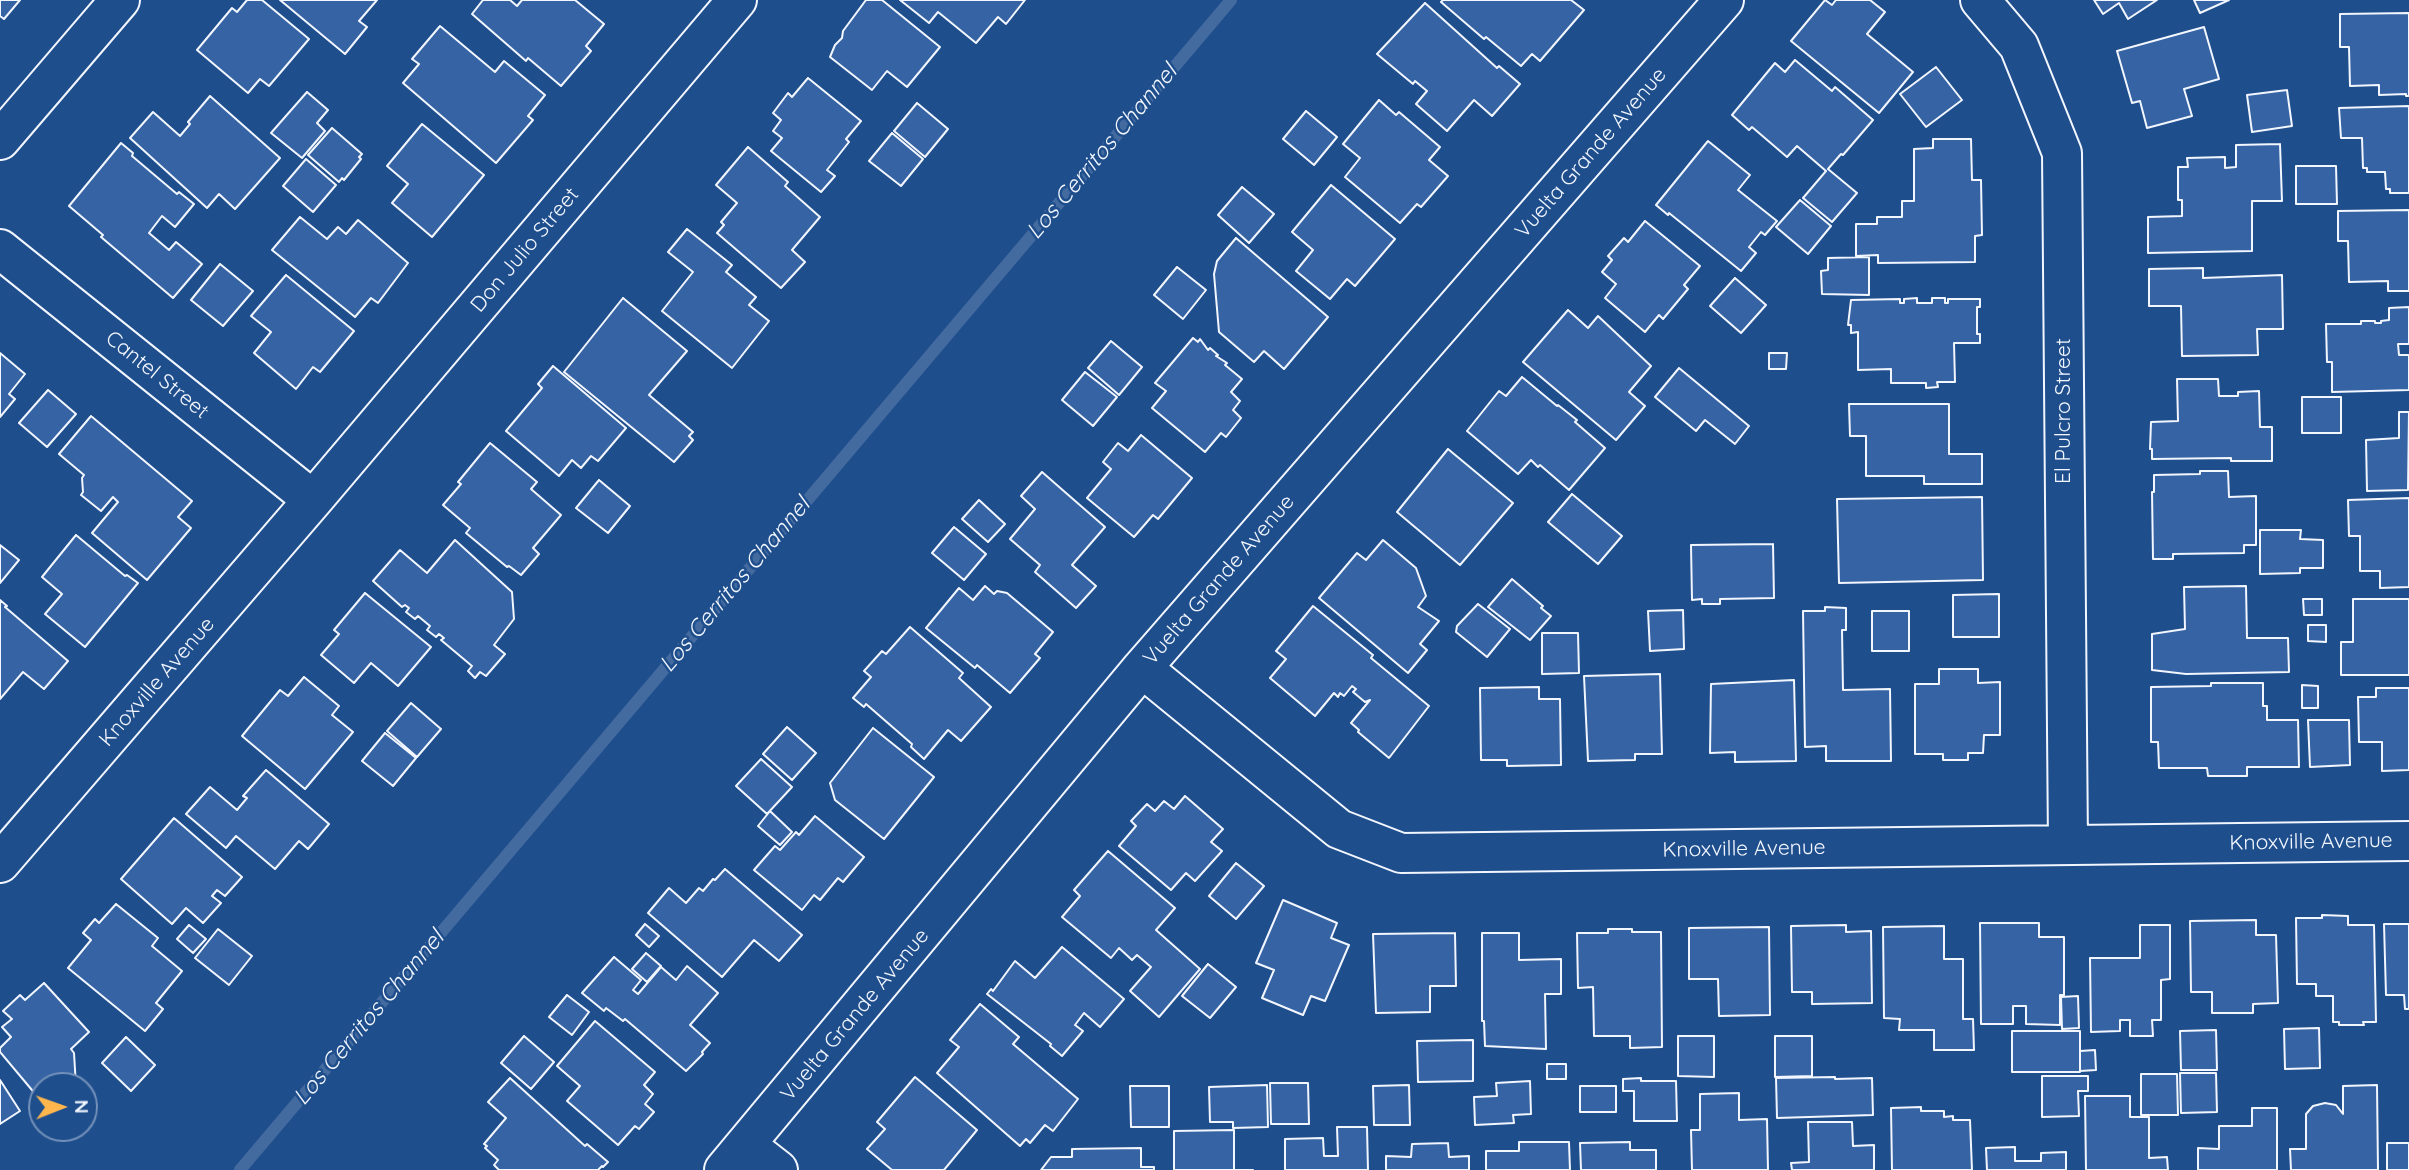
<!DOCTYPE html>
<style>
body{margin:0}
#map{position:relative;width:2409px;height:1170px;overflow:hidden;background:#1f4e8c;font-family:Quicksand,sans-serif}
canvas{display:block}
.north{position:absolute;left:28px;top:1072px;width:70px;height:70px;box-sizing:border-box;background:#1f4e8c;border:2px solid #7391ba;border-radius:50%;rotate:89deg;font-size:19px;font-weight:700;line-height:28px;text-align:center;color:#f2f6ff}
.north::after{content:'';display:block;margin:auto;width:24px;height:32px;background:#ffb74d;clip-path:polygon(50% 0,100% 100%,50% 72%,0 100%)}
</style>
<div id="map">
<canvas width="2409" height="1170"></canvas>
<div class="north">N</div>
</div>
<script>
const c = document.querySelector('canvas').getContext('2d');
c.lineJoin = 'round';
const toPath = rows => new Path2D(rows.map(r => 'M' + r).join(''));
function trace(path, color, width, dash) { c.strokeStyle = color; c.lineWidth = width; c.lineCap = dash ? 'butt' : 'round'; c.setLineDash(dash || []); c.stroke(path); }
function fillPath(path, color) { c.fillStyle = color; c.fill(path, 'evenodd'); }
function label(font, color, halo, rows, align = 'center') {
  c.font = font + ' Quicksand,sans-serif'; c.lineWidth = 5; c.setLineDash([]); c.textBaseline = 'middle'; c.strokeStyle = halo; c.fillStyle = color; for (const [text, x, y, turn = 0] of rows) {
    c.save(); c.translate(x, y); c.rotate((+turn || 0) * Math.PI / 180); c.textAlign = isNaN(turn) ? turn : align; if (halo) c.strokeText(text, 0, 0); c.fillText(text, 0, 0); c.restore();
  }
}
trace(toPath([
 [240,1170,1231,0]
]), '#446ba0', 12);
const building = toPath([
 [0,0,20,0,4,19,0,16,0,0],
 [247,0,262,0,309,39,269,86,260,79,248,93,197,50,232,8,237,12,247,0],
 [280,0,377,0,359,21,367,27,345,54,280,0],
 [483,0,510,0,517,6,522,0,575,0,604,24,586,46,591,51,561,86,528,58,526,61,472,14,483,0],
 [866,0,882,0,940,47,907,87,887,71,872,90,830,57,835,45,842,38,843,31,866,0],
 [900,0,1025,0,1006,24,998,17,976,43,938,12,929,23,900,0],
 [1443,0,1571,0,1584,10,1540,61,1532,54,1521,66,1486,37,1484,39,1441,2,1443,0],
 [1825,0,1832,5,1836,0,1870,0,1885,12,1867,34,1913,72,1879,113,1791,41,1825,0],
 [2094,0,2157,0,2128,19,2119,3,2103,14,2094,0],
 [2194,0,2229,0,2200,13,2194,0],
 [1425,3,1497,68,1499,66,1520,84,1492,116,1474,100,1447,131,1416,104,1427,91,1415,81,1413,84,1377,54,1425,3],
 [2409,13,2409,96,2406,96,2406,94,2379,95,2379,85,2350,86,2349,47,2340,47,2340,14,2409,13],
 [440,26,495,72,504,61,545,95,528,116,533,120,496,163,403,83,419,64,412,59,440,26],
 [2204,27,2219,79,2184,89,2192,116,2147,128,2140,101,2132,103,2117,51,2204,27],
 [1795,60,1832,91,1835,87,1873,120,1843,155,1841,154,1828,169,1857,193,1832,222,1803,198,1826,171,1797,146,1787,157,1752,127,1749,130,1732,115,1775,63,1785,72,1795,60],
 [1936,67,1962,100,1926,127,1900,94,1936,67],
 [808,78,861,121,846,139,849,142,827,170,835,176,821,192,771,151,782,138,773,131,781,120,773,113,788,93,792,97,808,78],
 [2287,90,2292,126,2252,132,2247,95,2287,90],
 [307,92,328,110,317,123,325,131,302,158,271,133,307,92],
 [210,96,280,158,235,209,219,194,207,208,130,138,153,112,180,136,190,124,188,122,210,96],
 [1379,100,1396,115,1399,112,1440,147,1429,160,1448,176,1421,207,1417,204,1400,223,1345,177,1360,158,1343,144,1379,100],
 [917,103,948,129,925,157,894,131,917,103],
 [2409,106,2409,193,2390,193,2390,189,2386,189,2385,172,2367,172,2367,168,2363,168,2362,138,2341,138,2339,108,2409,106],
 [1306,111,1337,137,1314,165,1283,139,1306,111],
 [422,124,484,175,432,237,392,203,408,184,387,166,422,124],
 [332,128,362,154,359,157,361,159,344,180,342,178,339,182,308,155,332,128],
 [892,133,923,159,901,186,869,161,892,133],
 [1933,139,1971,139,1972,180,1981,180,1982,235,1975,236,1975,262,1878,263,1878,255,1856,256,1856,224,1877,224,1877,217,1902,217,1902,201,1914,201,1914,149,1933,148,1933,139],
 [1708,141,1750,175,1738,190,1777,221,1765,235,1761,232,1749,247,1756,253,1741,271,1669,213,1668,215,1656,205,1708,141],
 [121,143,133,153,132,156,177,194,179,192,194,204,175,227,162,216,149,233,169,250,176,242,202,264,173,298,101,237,103,235,69,206,121,143],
 [2280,144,2282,201,2252,201,2252,251,2148,253,2148,217,2182,216,2182,200,2178,200,2178,167,2188,167,2187,158,2225,157,2225,168,2236,167,2236,145,2280,144],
 [748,147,788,182,785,186,820,217,792,250,805,262,781,288,717,233,724,225,721,222,737,203,716,185,748,147],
 [306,159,336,185,313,212,283,186,306,159],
 [2296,166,2336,166,2337,204,2296,204,2296,166],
 [1331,185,1395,239,1355,286,1347,279,1330,299,1296,271,1313,250,1292,232,1331,185],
 [1242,187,1274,214,1249,243,1218,215,1242,187],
 [1800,200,1831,226,1808,254,1776,227,1800,200],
 [2409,210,2409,291,2388,291,2388,281,2349,282,2348,241,2338,241,2338,211,2409,210],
 [300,217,327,239,338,227,346,234,358,220,408,263,378,303,371,298,355,317,272,250,300,217],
 [1645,221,1700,266,1684,285,1688,289,1663,319,1659,315,1645,332,1605,298,1616,284,1602,272,1612,260,1608,256,1624,238,1628,242,1645,221],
 [687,229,732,265,726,272,756,297,749,305,769,321,732,368,662,311,693,272,668,252,687,229],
 [1236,238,1328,317,1284,369,1264,351,1254,362,1219,332,1214,274,1217,261,1236,238],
 [1869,257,1869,295,1822,294,1821,271,1828,270,1828,258,1869,257],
 [220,264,253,291,223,326,191,300,220,264],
 [1177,267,1206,290,1183,319,1154,295,1177,267],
 [2203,268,2203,278,2282,275,2283,329,2257,329,2258,355,2182,356,2181,306,2149,306,2149,269,2203,268],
 [286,275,354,331,320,372,313,367,296,389,254,353,271,332,251,316,286,275],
 [1735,278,1766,305,1741,333,1710,306,1735,278],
 [623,298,687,351,649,395,693,432,689,436,693,440,674,462,564,372,623,298],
 [1917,298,1917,303,1932,303,1932,298,1945,298,1945,303,1948,303,1948,299,1980,299,1980,307,1977,307,1977,334,1980,334,1980,343,1954,343,1955,382,1937,382,1938,387,1926,388,1926,383,1891,383,1891,369,1858,370,1858,332,1851,333,1851,325,1848,325,1851,300,1900,299,1900,303,1904,303,1904,299,1917,298],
 [2409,307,2409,344,2398,344,2399,355,2409,355,2409,390,2332,392,2332,362,2327,362,2326,324,2361,324,2361,321,2375,321,2375,323,2381,323,2381,321,2389,320,2389,308,2409,307],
 [1568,310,1588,328,1598,316,1651,366,1629,392,1645,406,1616,440,1523,362,1568,310],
 [1193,338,1198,342,1200,339,1208,350,1210,348,1218,355,1216,356,1227,363,1225,365,1242,379,1231,392,1240,401,1233,410,1241,418,1226,437,1221,433,1205,452,1152,408,1166,391,1155,383,1193,338],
 [1111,341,1142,367,1119,395,1088,368,1111,341],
 [0,353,25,374,9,394,15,399,0,417,0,353],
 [1769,353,1787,353,1786,369,1769,369,1769,353],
 [553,366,626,428,598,461,591,456,581,468,572,460,559,476,506,431,542,388,538,384,553,366],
 [1679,368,1749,426,1735,444,1705,420,1696,431,1655,397,1679,368],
 [1085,372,1117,397,1093,426,1062,400,1085,372],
 [1522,377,1557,406,1558,405,1577,420,1575,422,1605,448,1569,490,1540,465,1538,467,1531,460,1518,474,1467,431,1499,391,1506,396,1522,377],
 [2177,379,2218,379,2219,396,2238,396,2238,392,2259,391,2260,427,2272,427,2272,461,2231,461,2231,458,2152,459,2152,449,2150,449,2151,422,2178,421,2177,379],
 [48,390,76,414,47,447,19,423,48,390],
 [2302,397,2341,397,2341,433,2302,433,2302,397],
 [1849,404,1949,404,1949,454,1982,454,1982,484,1924,484,1924,476,1866,476,1866,436,1850,436,1849,404],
 [2399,412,2409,412,2408,490,2367,491,2366,440,2399,438,2399,412],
 [91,416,192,501,178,517,191,528,147,580,92,533,118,502,113,497,101,511,81,495,83,492,82,478,84,475,59,454,91,416],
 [1141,435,1192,478,1158,519,1153,515,1134,537,1087,498,1111,469,1103,462,1118,443,1128,451,1141,435],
 [490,443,537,482,531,489,561,515,533,548,539,554,521,575,509,566,507,567,466,533,470,528,443,505,461,484,458,482,490,443],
 [1448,449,1513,503,1460,565,1397,512,1448,449],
 [2200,471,2228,471,2229,497,2256,496,2256,545,2244,545,2244,553,2173,554,2173,559,2153,559,2152,492,2154,492,2154,475,2200,474,2200,471],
 [1042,472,1105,527,1072,565,1096,586,1076,608,1035,572,1040,565,1010,539,1035,509,1021,496,1042,472],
 [599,480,630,506,608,533,576,508,599,480],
 [1572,494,1622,536,1598,564,1548,522,1572,494],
 [1982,497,1983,580,1839,583,1837,499,1982,497],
 [2409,498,2409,587,2380,588,2380,571,2360,571,2360,536,2349,536,2348,500,2409,498],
 [979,500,1005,524,988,542,962,519,979,500],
 [954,527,986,554,964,580,932,553,954,527],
 [2260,530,2301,530,2300,539,2323,540,2323,568,2300,568,2300,573,2260,574,2260,530],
 [76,535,125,576,127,575,138,583,85,647,45,614,62,594,42,577,76,535],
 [455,540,512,592,514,619,494,645,505,654,486,676,480,672,475,678,468,671,472,666,441,640,444,638,439,634,436,637,427,630,430,626,418,616,415,619,406,612,409,608,405,605,402,607,373,581,400,550,427,573,455,540],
 [1383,540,1416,568,1426,596,1418,607,1439,621,1420,644,1427,650,1408,673,1319,598,1357,553,1366,560,1383,540],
 [1773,544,1774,598,1720,599,1720,604,1702,604,1702,599,1692,600,1691,545,1773,544],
 [0,545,19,560,0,583,0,545],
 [1512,579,1543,606,1541,608,1551,616,1530,640,1488,607,1512,579],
 [985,586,994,594,997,591,1007,593,1053,632,1035,654,1040,658,1010,693,977,665,975,668,926,628,959,588,973,600,985,586],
 [2246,586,2247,638,2288,638,2289,672,2186,674,2152,670,2152,634,2185,629,2184,587,2246,586],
 [365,593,431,647,398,686,371,663,354,683,321,655,339,634,334,630,365,593],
 [1999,594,1999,637,1953,637,1953,595,1999,594],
 [2303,599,2322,599,2322,615,2304,615,2303,599],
 [2353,599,2409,599,2409,675,2341,675,2341,642,2353,642,2353,599],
 [0,600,7,606,5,607,68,661,44,689,23,672,0,699,0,600],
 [1478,604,1510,629,1487,657,1456,632,1457,626,1478,604],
 [1313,606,1373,655,1371,658,1429,706,1389,758,1358,732,1359,730,1351,723,1370,700,1365,702,1353,692,1356,689,1352,686,1344,696,1340,693,1338,697,1334,693,1315,716,1270,678,1286,659,1276,651,1313,606],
 [1825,607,1846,608,1846,630,1842,630,1843,690,1890,689,1891,761,1826,761,1826,746,1805,747,1803,611,1825,611,1825,607],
 [1683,610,1684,649,1650,651,1648,611,1683,610],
 [1872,611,1909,611,1909,651,1872,651,1872,611],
 [2308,625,2326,625,2326,642,2308,641,2308,625],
 [910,627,963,673,959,678,991,707,961,741,948,730,924,759,911,747,912,744,866,704,864,707,853,698,871,677,864,671,882,651,886,654,910,627],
 [1542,633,1578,633,1579,673,1542,674,1542,633],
 [1939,669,1978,669,1978,683,2000,682,2000,735,1984,735,1983,753,1968,753,1968,760,1943,760,1943,754,1915,754,1915,684,1939,684,1939,669],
 [1660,674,1662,754,1635,754,1635,760,1588,761,1584,676,1660,674],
 [304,677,339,706,332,715,353,732,305,789,242,736,280,690,288,696,304,677],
 [1794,680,1796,761,1735,762,1735,752,1710,753,1711,684,1794,680],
 [2211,683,2263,683,2263,706,2267,706,2267,720,2298,720,2299,767,2247,767,2247,776,2208,776,2207,768,2159,768,2158,742,2151,742,2151,687,2211,686,2211,683],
 [2302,685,2318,686,2318,708,2302,708,2302,685],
 [1539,687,1539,699,1560,699,1561,765,1507,766,1507,760,1481,760,1480,688,1539,687],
 [2376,688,2409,688,2409,770,2382,771,2382,742,2359,742,2358,697,2376,697,2376,688],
 [411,703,441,729,417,757,387,731,411,703],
 [2308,720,2349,720,2350,765,2310,767,2308,720],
 [787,727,816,753,792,780,763,754,787,727],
 [873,728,934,777,884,839,835,800,830,783,873,728],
 [385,733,416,758,393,786,362,761,385,733],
 [761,759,792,787,767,814,736,786,761,759],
 [266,770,329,824,308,849,299,841,275,869,236,836,226,848,186,814,210,787,237,810,247,798,243,796,266,770],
 [1185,796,1223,829,1211,842,1222,851,1195,881,1186,873,1171,890,1119,846,1136,826,1131,821,1147,804,1155,811,1164,801,1174,809,1185,796],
 [770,811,792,832,780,845,758,826,770,811],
 [815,816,864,857,843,882,838,878,820,900,814,895,802,910,754,870,775,846,780,850,796,832,799,835,815,816],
 [174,818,242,877,225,896,217,890,212,896,221,903,203,923,186,908,172,924,121,879,174,818],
 [1108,851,1175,908,1156,930,1200,969,1159,1017,1130,991,1151,967,1137,955,1132,960,1119,948,1111,958,1062,917,1080,896,1074,890,1108,851],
 [1236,863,1264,886,1236,919,1209,896,1236,863],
 [725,869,802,935,779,961,754,940,722,977,648,913,669,888,686,903,699,888,703,891,713,879,715,880,725,869],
 [1283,900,1337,923,1331,938,1349,945,1325,1001,1311,996,1303,1015,1262,998,1274,970,1256,963,1283,900],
 [116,904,158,938,152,946,182,971,156,1003,163,1009,145,1031,68,968,91,940,83,933,95,919,99,923,116,904],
 [2322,915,2348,916,2348,925,2374,925,2376,1022,2363,1022,2364,1025,2339,1025,2339,1022,2333,1022,2333,996,2316,996,2316,984,2297,984,2296,918,2322,918,2322,915],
 [2256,920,2256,935,2276,935,2278,1003,2253,1004,2253,1013,2212,1013,2212,992,2191,992,2190,921,2256,920],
 [1980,923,2039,923,2039,937,2064,937,2064,995,2060,995,2060,1025,2026,1024,2026,1006,2013,1006,2013,1024,1981,1024,1980,923],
 [645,924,659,936,649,947,636,935,645,924],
 [2384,924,2409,924,2409,1009,2405,1009,2404,995,2386,995,2384,924],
 [189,925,206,939,193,953,177,939,189,925],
 [1846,925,1846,932,1871,931,1872,1003,1812,1004,1812,992,1792,992,1791,926,1846,925],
 [2140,925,2170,925,2170,979,2161,980,2161,1020,2152,1020,2153,1036,2130,1036,2130,1020,2120,1020,2120,1031,2091,1032,2090,958,2140,958,2140,925],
 [1944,926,1944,959,1963,959,1963,1019,1973,1019,1974,1050,1934,1050,1934,1030,1899,1030,1900,1019,1884,1018,1883,927,1944,926],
 [1769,927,1770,1015,1719,1016,1718,979,1689,979,1689,928,1769,927],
 [218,929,252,956,229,985,195,958,218,929],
 [1608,929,1632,929,1632,932,1661,932,1662,1047,1630,1048,1630,1036,1594,1036,1593,987,1578,988,1577,933,1608,933,1608,929],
 [1455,933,1456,986,1430,986,1430,1012,1376,1013,1373,934,1455,933],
 [1482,933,1519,933,1519,960,1561,959,1561,994,1545,994,1546,1049,1485,1046,1484,1021,1482,1021,1482,933],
 [1062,947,1124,999,1100,1027,1084,1013,1075,1025,1083,1031,1062,1056,1050,1046,1051,1044,987,994,991,989,993,991,1015,961,1035,978,1062,947],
 [646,953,661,966,647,982,632,969,646,953],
 [614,957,641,980,633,990,638,994,661,967,676,980,687,966,718,993,690,1025,710,1043,702,1052,703,1054,686,1071,625,1019,623,1021,606,1008,604,1011,582,993,614,957],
 [1208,964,1236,987,1210,1018,1182,996,1208,964],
 [44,983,89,1032,71,1049,74,1053,76,1086,42,1086,42,1102,0,1052,0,1048,11,1037,2,1027,12,1019,3,1011,20,995,25,1000,44,983],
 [567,995,589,1012,572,1035,549,1017,567,995],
 [2078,996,2079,1028,2062,1029,2061,997,2078,996],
 [980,1004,1019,1037,1013,1044,1078,1099,1053,1131,1045,1125,1030,1143,1026,1139,1020,1146,937,1073,959,1047,950,1040,980,1004],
 [595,1021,655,1072,644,1085,653,1094,645,1104,654,1112,639,1129,635,1126,618,1145,567,1101,580,1086,557,1066,595,1021],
 [2319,1028,2320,1068,2285,1069,2284,1029,2319,1028],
 [2216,1030,2217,1070,2181,1070,2180,1031,2216,1030],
 [2012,1031,2080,1031,2080,1072,2012,1072,2012,1031],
 [524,1036,554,1062,531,1089,501,1063,524,1036],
 [1678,1036,1714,1036,1714,1077,1678,1076,1678,1036],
 [1775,1036,1812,1036,1812,1076,1775,1077,1775,1036],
 [126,1037,155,1065,131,1091,102,1063,126,1037],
 [1473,1040,1473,1081,1418,1082,1417,1041,1473,1040],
 [2095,1050,2096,1070,2080,1071,2080,1051,2095,1050],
 [1547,1064,1566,1064,1566,1079,1547,1079,1547,1064],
 [2180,1073,2216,1073,2217,1112,2181,1113,2180,1073],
 [2141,1074,2177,1074,2178,1115,2141,1115,2141,1074],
 [2042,1076,2088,1076,2088,1091,2078,1091,2079,1116,2042,1117,2042,1076],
 [915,1077,977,1130,944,1170,892,1170,867,1149,885,1129,877,1122,915,1077],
 [1835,1077,1835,1079,1872,1078,1873,1115,1777,1118,1776,1078,1835,1077],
 [510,1078,585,1146,587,1144,608,1162,603,1167,602,1166,598,1170,499,1170,494,1165,498,1160,485,1148,487,1146,484,1144,506,1118,488,1102,510,1078],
 [1641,1078,1641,1081,1676,1081,1677,1121,1634,1121,1634,1091,1623,1091,1623,1079,1641,1078],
 [0,1080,20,1111,0,1124,0,1080],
 [1530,1081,1531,1114,1513,1115,1514,1123,1475,1125,1474,1097,1497,1096,1496,1083,1530,1081],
 [1270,1083,1308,1083,1309,1124,1271,1124,1270,1083],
 [1267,1085,1268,1127,1233,1128,1233,1122,1210,1122,1209,1087,1267,1085],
 [1409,1085,1410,1125,1374,1125,1373,1086,1409,1085],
 [2377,1085,2378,1170,2291,1170,2290,1149,2306,1149,2306,1114,2313,1106,2325,1103,2336,1105,2343,1114,2343,1086,2377,1085],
 [1130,1086,1169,1086,1169,1127,1131,1127,1130,1086],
 [1580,1086,1616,1086,1616,1112,1580,1112,1580,1086],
 [1739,1093,1739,1120,1767,1119,1768,1170,1692,1170,1691,1130,1700,1130,1700,1094,1739,1093],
 [2085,1096,2130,1096,2130,1117,2149,1117,2149,1158,2167,1157,2168,1170,2086,1170,2085,1096],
 [1921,1107,1921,1111,1944,1111,1944,1117,1953,1116,1953,1120,1970,1120,1972,1170,1892,1170,1891,1108,1921,1107],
 [2252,1108,2277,1108,2277,1170,2198,1170,2198,1148,2219,1149,2219,1126,2252,1126,2252,1108],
 [1808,1122,1852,1122,1853,1146,1874,1145,1874,1170,1792,1170,1791,1163,1809,1162,1808,1122],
 [1337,1127,1367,1127,1368,1170,1285,1170,1285,1139,1323,1138,1324,1156,1338,1156,1337,1127],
 [1234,1130,1234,1170,1253,1170,1174,1170,1174,1131,1234,1130],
 [1519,1142,1569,1142,1570,1170,1486,1170,1486,1151,1519,1151,1519,1142],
 [1630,1142,1630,1150,1656,1150,1656,1170,1581,1170,1580,1143,1630,1142],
 [1448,1143,1449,1157,1469,1156,1469,1170,1386,1170,1386,1156,1411,1157,1412,1144,1448,1143],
 [2387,1143,2409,1143,2409,1170,2387,1170,2387,1143],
 [2015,1147,2015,1161,2041,1161,2041,1153,2066,1152,2066,1170,1987,1170,1986,1148,2015,1147],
 [1141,1148,1141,1167,1154,1167,1154,1170,1041,1170,1051,1157,1072,1157,1072,1149,1141,1148]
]);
fillPath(building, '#3563a3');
trace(building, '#f2f6ff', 2);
const minor = toPath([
 [1980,0,2019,46,2062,153,2068,845],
 [0,140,120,0],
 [0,249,313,500],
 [1142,668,1339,829,1401,853,2409,841],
 [0,863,313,500,737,0],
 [746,1145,778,1170],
 [724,1170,1142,668,1724,0]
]);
trace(minor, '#f2f6ff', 42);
trace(minor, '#1f4e8c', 38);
label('21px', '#f2f6ff', '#1f4e8c', [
 ["Vuelta Grande Avenue",1591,153,-49],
 ["Don Julio Street",525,250,-50],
 ["Cantel Street",157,375,39],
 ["El Pulcro Street",2064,411,-90],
 ["Vuelta Grande Avenue",1219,580,-49],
 ["Knoxville Avenue",157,682,-49],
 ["Knoxville Avenue",2311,842,-1],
 ["Knoxville Avenue",1744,849,-1],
 ["Vuelta Grande Avenue",855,1015,-50]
]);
label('italic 23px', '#f2f6ff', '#1f4e8c', [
 ["Los Cerritos Channel",1102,152,-50],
 ["Los Cerritos Channel",735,585,-50],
 ["Los Cerritos Channel",369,1018,-50]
]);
</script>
